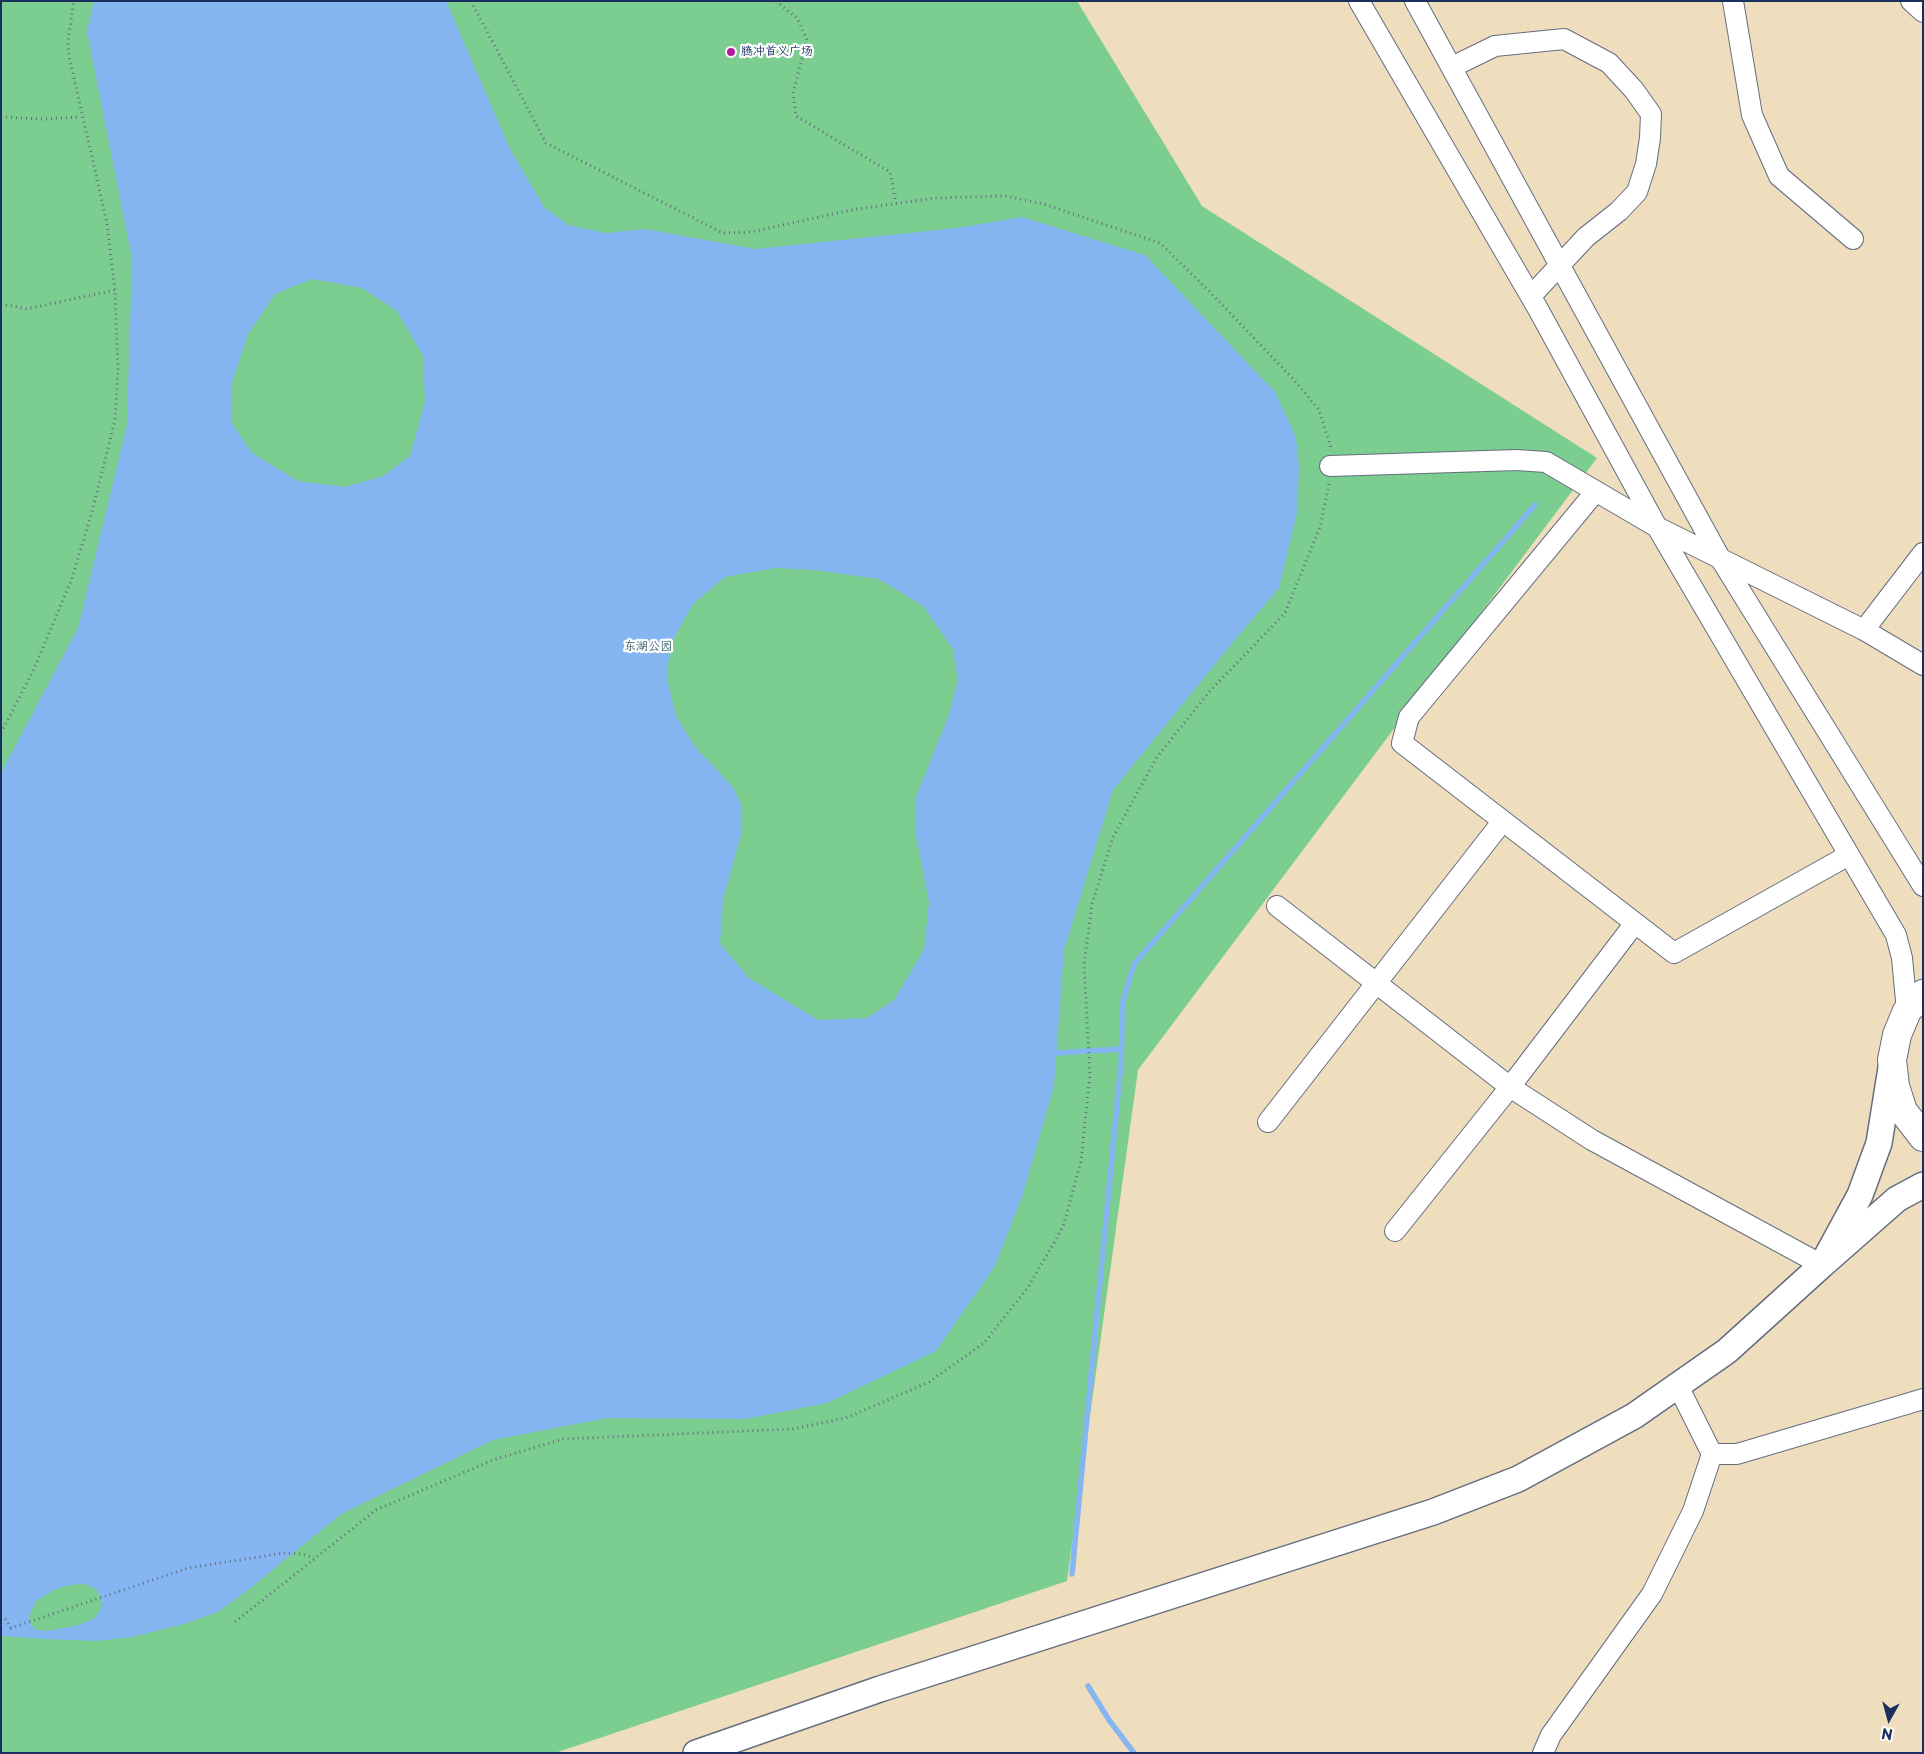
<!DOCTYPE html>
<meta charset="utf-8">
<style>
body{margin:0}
#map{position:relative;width:1924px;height:1754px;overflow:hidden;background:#eedebd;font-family:"Playpen Sans",sans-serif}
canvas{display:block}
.frame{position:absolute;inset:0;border:2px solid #1b2f5e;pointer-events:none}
.north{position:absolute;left:1864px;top:1694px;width:50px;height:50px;-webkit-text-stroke:4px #fff;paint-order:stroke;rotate:187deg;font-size:14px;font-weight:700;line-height:20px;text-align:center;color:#1b2f5e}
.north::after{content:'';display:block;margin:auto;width:18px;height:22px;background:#1b2f5e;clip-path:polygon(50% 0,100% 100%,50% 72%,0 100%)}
</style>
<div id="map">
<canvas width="1924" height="1754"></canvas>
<div class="frame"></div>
<div class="north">N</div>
</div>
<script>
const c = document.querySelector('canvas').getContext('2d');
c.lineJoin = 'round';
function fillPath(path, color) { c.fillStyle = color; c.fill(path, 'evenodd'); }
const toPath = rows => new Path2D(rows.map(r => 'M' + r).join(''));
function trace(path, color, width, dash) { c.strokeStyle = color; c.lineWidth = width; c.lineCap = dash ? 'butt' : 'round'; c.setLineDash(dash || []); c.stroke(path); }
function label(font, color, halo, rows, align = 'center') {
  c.font = font + ' "Playpen Sans","LXGW WenKai TC",sans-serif'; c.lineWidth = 4.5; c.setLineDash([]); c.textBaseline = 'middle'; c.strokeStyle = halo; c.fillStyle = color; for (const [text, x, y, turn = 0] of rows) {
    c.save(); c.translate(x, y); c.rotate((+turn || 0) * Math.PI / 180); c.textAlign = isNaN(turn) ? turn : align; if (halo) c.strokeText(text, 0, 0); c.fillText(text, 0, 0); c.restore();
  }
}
fillPath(toPath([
 [1,1,1077,1,1202,206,1597,458,1138,1070,1067,1581,555,1753,1,1753]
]), '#7bce90');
fillPath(toPath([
 [94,1,446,1,510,149,544,207,568,225,606,233,645,229,755,249,957,228,1022,217,1145,255,1275,392,1296,437,1299,468,1297,513,1279,588,1229,647,1113,790,1064,950,1054,1086,1023,1194,995,1266,936,1351,827,1403,745,1419,607,1418,493,1440,341,1514,248,1590,218,1612,184,1624,132,1637,97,1641,43,1639,1,1636,1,773,78,628,127,425,132,259,87,31],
 [312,279,362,288,397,311,423,356,425,402,410,456,383,476,345,487,298,481,252,453,231,422,231,386,248,334,275,294],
 [775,568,814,570,879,579,923,606,953,649,958,681,948,717,915,800,916,836,929,902,924,950,894,1000,867,1018,818,1020,749,978,720,944,723,899,741,835,742,806,732,786,695,747,676,716,667,679,670,645,693,604,725,577],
 [85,1584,96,1589,102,1601,100,1611,93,1619,78,1625,53,1630,42,1631,35,1629,31,1624,29,1616,36,1601,54,1590,69,1585]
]), '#85b6f1');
trace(toPath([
 [1056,1053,1121,1049],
 [1072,1574,1121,1063,1123,1001,1134,964,1535,505],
 [1088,1686,1109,1720,1134,1753]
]), '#85b6f1', 5.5);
const minor = toPath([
 [1359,1,1538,309,1657,527,1896,935,1902,958,1907,1011],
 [1415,1,1720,558,1923,886],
 [1733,1,1752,115,1779,176,1853,239],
 [1911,1,1923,12],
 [1452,67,1495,46,1564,39,1609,63,1634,90,1651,114,1650,138,1646,164,1637,192,1619,211,1586,237,1531,296],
 [1330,466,1517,460,1546,462,1657,527,1864,630,1923,665],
 [1596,491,1409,717,1402,743,1674,953,1849,855],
 [1864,630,1923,553],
 [1277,906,1510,1087,1592,1140,1822,1265],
 [1268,1122,1502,822],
 [1395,1231,1510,1087,1635,923],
 [1678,1386,1712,1454,1737,1454,1923,1399],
 [1543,1753,1551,1735,1652,1594,1693,1511,1712,1454]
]);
const major = toPath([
 [1891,1068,1879,1143,1860,1195,1822,1265,1897,1199,1923,1185],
 [696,1753,880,1689,1433,1512,1518,1479,1634,1416,1727,1351,1822,1265]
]);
const highway = toPath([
 [1923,994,1907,1011,1897,1035,1892,1060,1895,1086,1903,1111,1923,1137]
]);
trace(minor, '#656c7f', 22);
trace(major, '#656c7f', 28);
trace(highway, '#656c7f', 30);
trace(toPath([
 [471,1,546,143,723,233,751,232,851,210,935,198,1005,196,1044,204,1160,243,1209,291,1294,380,1319,410,1331,448],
 [776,1,797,18,807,40,793,93,796,116,890,172,896,203],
 [1,117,41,119,81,117],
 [1,304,27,309,115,290],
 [1,733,33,671,71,581,92,512,115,420,118,371,115,290,107,223,69,56,68,41,74,1],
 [1,1619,5,1618,11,1628,188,1568,284,1553,302,1554,314,1558],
 [235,1622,376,1510,493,1460,563,1439,792,1429,846,1418,929,1382,984,1343,1029,1286,1063,1227,1081,1161,1090,1074,1084,965,1092,904,1113,837,1157,757,1209,692,1285,613,1320,527,1329,484]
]), '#656c7f', 3, [1, 4]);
trace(minor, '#fff', 20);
trace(major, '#fff', 25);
trace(highway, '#fff', 28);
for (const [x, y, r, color] of [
 [731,52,5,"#b5179e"]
]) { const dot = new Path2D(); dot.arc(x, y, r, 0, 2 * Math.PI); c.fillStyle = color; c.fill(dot); trace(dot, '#fff', 2); }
label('12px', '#1b2f5e', '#fff', [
 ["腾冲首义广场",741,52]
], 'left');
label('12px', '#385f6d', '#fff', [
 ["东湖公园",648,647]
]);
</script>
